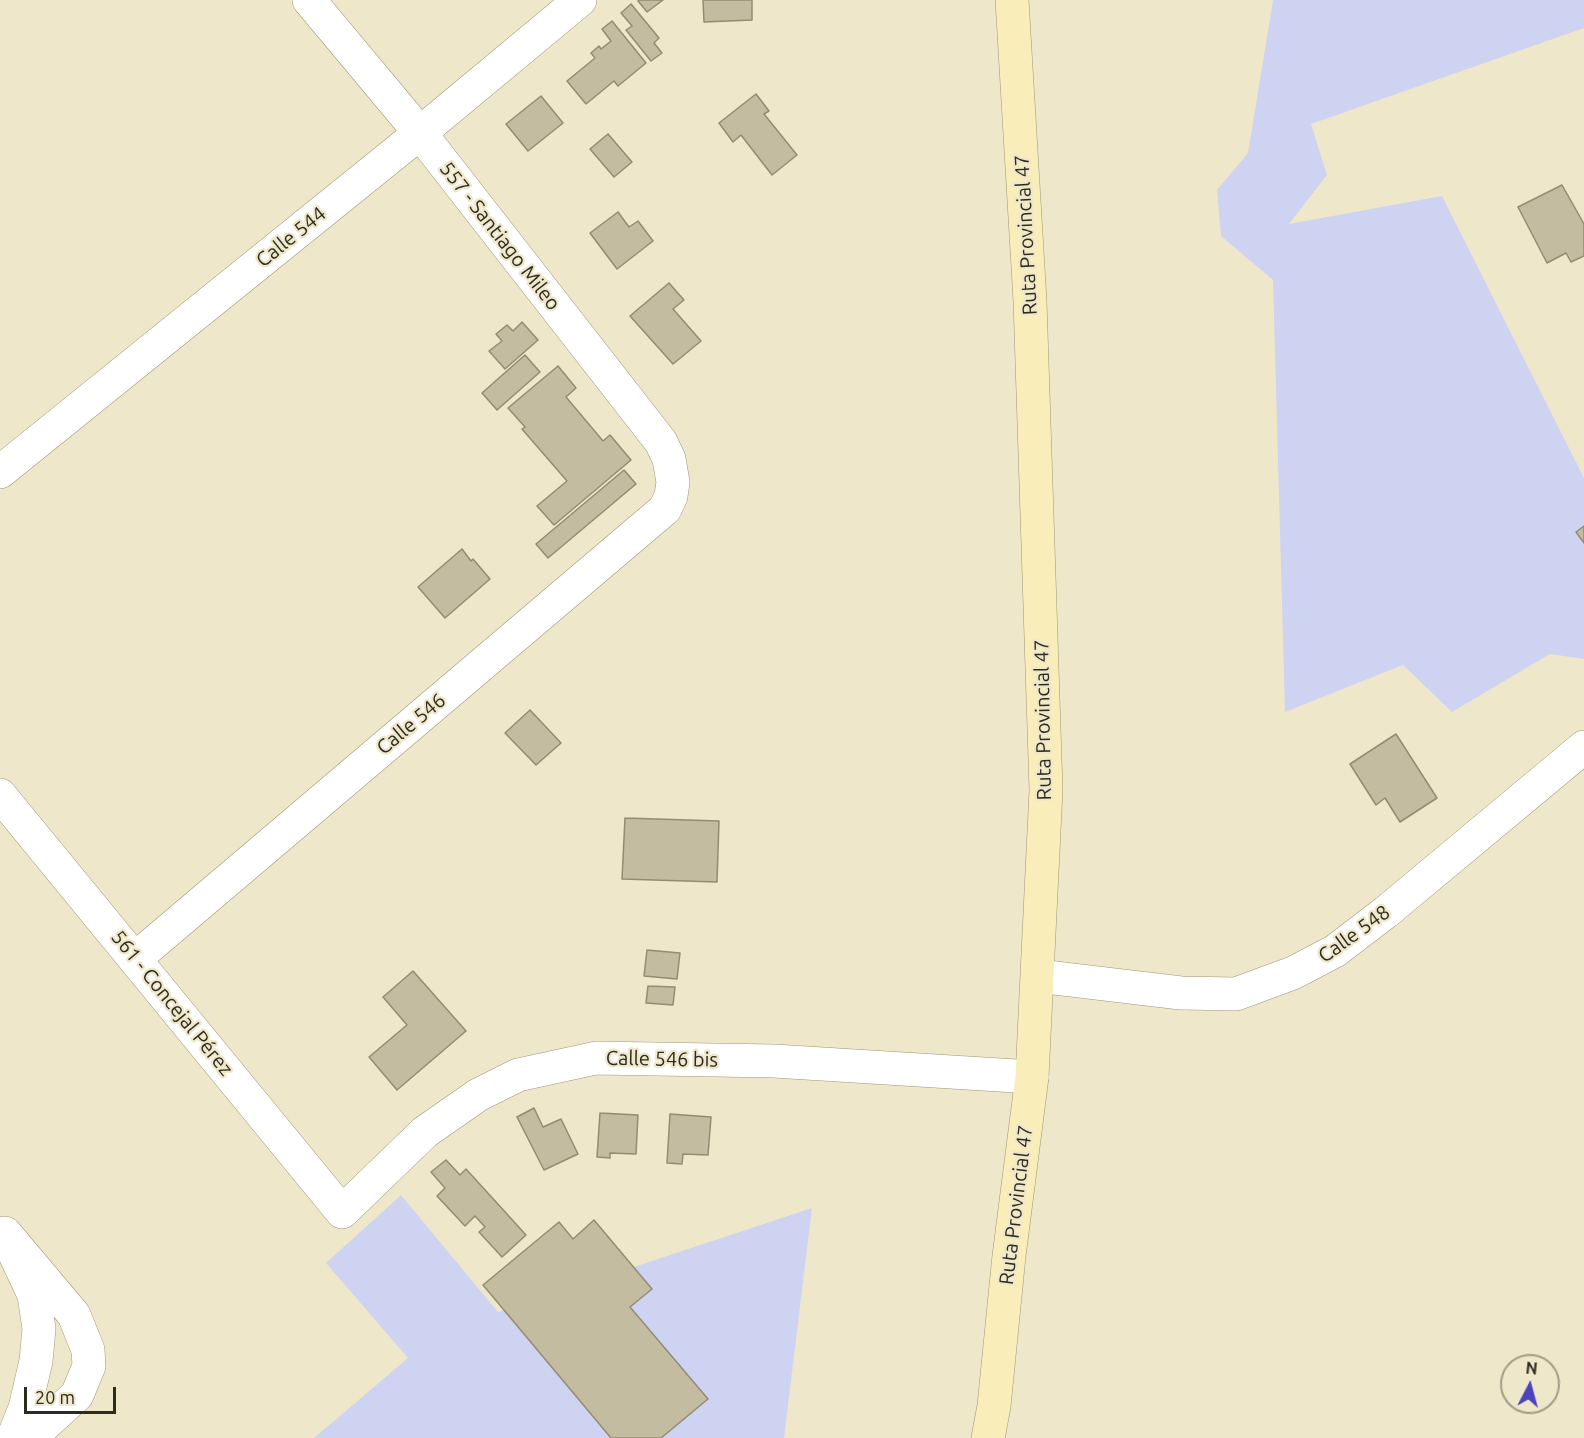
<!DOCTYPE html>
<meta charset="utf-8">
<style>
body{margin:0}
#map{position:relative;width:1584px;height:1438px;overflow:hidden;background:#efe7ca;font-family:Ubuntu,sans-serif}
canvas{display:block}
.north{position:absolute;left:1500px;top:1354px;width:60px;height:60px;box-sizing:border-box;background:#efe7ca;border:2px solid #a19c86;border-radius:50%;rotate:6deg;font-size:16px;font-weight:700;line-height:24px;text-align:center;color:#2d2b20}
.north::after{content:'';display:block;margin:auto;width:21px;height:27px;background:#4c44bb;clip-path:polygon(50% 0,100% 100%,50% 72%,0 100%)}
.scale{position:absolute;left:24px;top:1387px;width:92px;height:27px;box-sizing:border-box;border:3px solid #2d2b20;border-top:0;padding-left:8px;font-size:18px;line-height:21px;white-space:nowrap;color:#2d2b20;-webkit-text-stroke:4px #efe7ca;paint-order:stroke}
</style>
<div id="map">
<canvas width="1584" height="1438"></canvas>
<div class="north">N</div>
<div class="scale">20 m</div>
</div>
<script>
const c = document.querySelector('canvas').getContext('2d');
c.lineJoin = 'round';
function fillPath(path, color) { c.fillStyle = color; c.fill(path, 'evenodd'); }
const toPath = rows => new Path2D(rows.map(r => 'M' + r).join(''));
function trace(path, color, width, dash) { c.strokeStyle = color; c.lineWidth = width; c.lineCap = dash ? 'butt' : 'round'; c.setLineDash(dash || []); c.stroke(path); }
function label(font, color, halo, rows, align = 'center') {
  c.font = font + ' Ubuntu,sans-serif'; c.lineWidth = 4.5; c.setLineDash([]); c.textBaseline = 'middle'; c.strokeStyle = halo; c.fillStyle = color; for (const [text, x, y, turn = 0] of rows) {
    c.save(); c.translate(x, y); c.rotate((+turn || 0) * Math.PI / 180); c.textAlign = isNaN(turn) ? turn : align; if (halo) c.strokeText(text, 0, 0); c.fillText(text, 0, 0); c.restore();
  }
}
fillPath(toPath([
 [1273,0,1584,0,1584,28,1311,124,1327,175,1289,224,1442,196,1584,478,1584,659,1550,654,1452,712,1403,665,1285,712,1273,280,1221,236,1217,190,1248,153],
 [401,1195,498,1312,812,1208,784,1438,314,1438,408,1358,326,1263]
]), '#cfd3f2');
const building = toPath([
 [639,0,663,0,647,12,638,1,639,0],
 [703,0,752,0,752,20,704,22,703,0],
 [631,4,659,38,654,43,662,53,651,61,626,30,632,26,621,13,631,4],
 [612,21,646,63,618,86,614,81,586,104,567,81,595,58,591,53,599,46,601,49,611,41,602,29,612,21],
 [756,94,769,111,764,114,797,155,772,175,741,135,733,142,719,123,756,94],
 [541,96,563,123,528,151,506,124,541,96],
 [608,134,632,162,614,177,590,149,608,134],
 [1562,185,1584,224,1584,256,1571,262,1566,253,1547,263,1518,207,1562,185],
 [618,212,629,227,638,221,653,241,617,269,590,233,618,212],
 [669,283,684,300,673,309,701,341,673,364,630,316,669,283],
 [522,322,538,340,505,369,489,351,502,341,496,334,507,325,513,331,522,322],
 [525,355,540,372,497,410,482,393,525,355],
 [558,366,576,388,566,397,603,441,610,435,631,460,554,525,537,506,567,481,522,429,525,427,508,408,558,366],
 [624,470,636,484,548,558,536,544,624,470],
 [1584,526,1584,543,1576,532,1584,526],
 [462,549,471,561,473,559,490,579,445,618,418,587,462,549],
 [530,710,561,743,536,765,505,733,530,710],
 [1396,734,1437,798,1400,822,1385,798,1376,805,1350,764,1396,734],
 [625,818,719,821,717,882,622,879,625,818],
 [647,950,680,953,677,979,644,976,647,950],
 [413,971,466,1031,397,1090,369,1057,407,1025,383,997,413,971],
 [648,986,675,987,673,1005,646,1003,648,986],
 [534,1108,543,1127,561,1119,578,1154,544,1170,517,1117,534,1108],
 [600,1113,638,1115,636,1154,610,1153,610,1158,597,1157,600,1113],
 [670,1114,711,1117,708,1155,683,1154,682,1164,667,1163,670,1114],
 [446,1160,460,1175,466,1169,526,1235,502,1257,479,1232,485,1227,475,1216,465,1226,437,1196,445,1188,431,1172,446,1160],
 [594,1220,652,1289,630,1307,708,1399,661,1438,611,1438,483,1285,559,1222,573,1239,594,1220]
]);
fillPath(building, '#c4bca1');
trace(building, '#938c72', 1.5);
const minor = toPath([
 [0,472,420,133,580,0],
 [0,795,342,1212,425,1132,478,1095,518,1075,596,1058,774,1061,1032,1077],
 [136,958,665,509,671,496,673,482,669,459,661,442,420,133,309,0],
 [1038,976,1181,993,1236,994,1293,973,1335,951,1386,912,1584,747],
 [13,1438,25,1408,36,1361,39,1329,34,1295,5,1233,74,1315,88,1350,89,1366,77,1395,30,1438]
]);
const secondary = toPath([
 [988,1438,994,1406,1009,1256,1032,1077,1046,790,1030,301,1012,0]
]);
trace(minor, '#9d967b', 34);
trace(secondary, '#9d967b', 34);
trace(minor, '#fff', 33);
trace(secondary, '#f9eeba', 33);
label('20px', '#2d2b20', '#efe7ca', [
 ["Ruta Provincial 47",1026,235,-93],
 ["557 - Santiago Mileo",500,236,52],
 ["Calle 544",291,237,-39],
 ["Ruta Provincial 47",1043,720,-91],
 ["Calle 546",411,724,-40],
 ["Calle 548",1354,934,-36],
 ["561 - Concejal Pérez",172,1003,51],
 ["Calle 546 bis",662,1059,1],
 ["Ruta Provincial 47",1016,1205,-83]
]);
</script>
